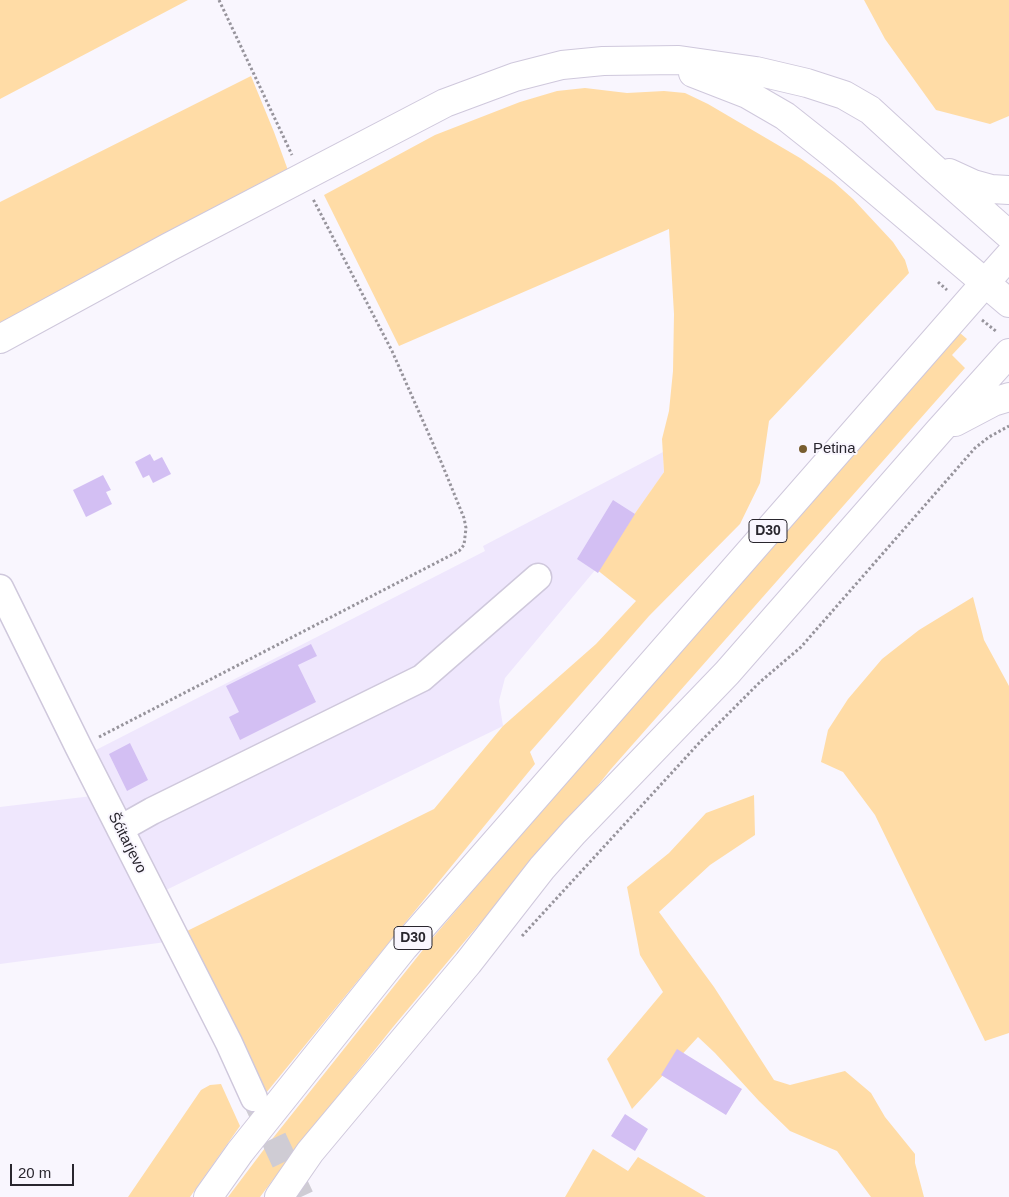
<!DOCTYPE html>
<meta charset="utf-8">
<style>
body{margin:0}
#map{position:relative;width:1009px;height:1197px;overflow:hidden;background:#f9f6fe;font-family:Helvetica,sans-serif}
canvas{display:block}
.scale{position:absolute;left:10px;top:1164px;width:64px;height:22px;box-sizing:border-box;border:2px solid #29262e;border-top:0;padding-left:6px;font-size:15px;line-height:18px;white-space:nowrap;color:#29262e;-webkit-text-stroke:4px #f9f6fe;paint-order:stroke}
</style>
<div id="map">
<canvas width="1009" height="1197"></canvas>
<div class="scale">20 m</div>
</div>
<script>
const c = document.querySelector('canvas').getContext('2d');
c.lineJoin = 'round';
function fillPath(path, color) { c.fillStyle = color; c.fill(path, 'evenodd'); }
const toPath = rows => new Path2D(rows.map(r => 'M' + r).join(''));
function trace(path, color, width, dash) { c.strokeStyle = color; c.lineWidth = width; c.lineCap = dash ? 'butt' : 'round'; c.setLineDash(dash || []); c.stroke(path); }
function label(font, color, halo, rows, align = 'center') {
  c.font = font + ' Helvetica,sans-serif'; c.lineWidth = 4; c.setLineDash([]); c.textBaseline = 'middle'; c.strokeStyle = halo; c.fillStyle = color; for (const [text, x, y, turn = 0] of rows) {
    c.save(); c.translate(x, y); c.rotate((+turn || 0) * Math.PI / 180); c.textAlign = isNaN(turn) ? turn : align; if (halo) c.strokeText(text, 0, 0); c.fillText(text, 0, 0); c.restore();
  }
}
fillPath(toPath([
 [663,452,664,472,624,530,596,569,505,678,499,701,503,726,162,892,92,752,485,551,483,546],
 [92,796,166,942,0,964,0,807]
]), '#efe7fd');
fillPath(toPath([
 [0,0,188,0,0,99],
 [864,0,1009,0,1009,116,990,124,936,110,885,39],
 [251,76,274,132,289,173,0,326,0,202],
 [585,88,627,93,664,91,685,93,708,104,800,158,834,182,853,199,893,242,905,260,909,273,769,421,760,483,740,524,649,616,530,752,535,764,266,1093,183,933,434,809,503,726,596,644,636,601,596,569,664,472,662,439,669,411,673,371,674,314,669,229,399,346,324,195,435,135,520,102,557,91],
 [960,333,967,339,952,355,965,368,611,769,572,818,470,935,393,1027,303,1140,260,1197,228,1197,265,1148,430,941,622,716],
 [973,597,984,640,1009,686,1009,1033,985,1041,875,815,843,772,821,762,828,730,848,699,882,659,919,630],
 [754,795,755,835,710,865,659,912,714,987,774,1080,790,1085,845,1071,871,1093,885,1117,915,1154,915,1163,924,1197,871,1197,837,1151,790,1131,759,1101,715,1053,698,1037,632,1109,607,1059,663,992,640,955,627,887,669,853,706,813],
 [221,1084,240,1126,190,1197,128,1197,201,1090,210,1085],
 [593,1149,628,1171,638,1157,706,1197,565,1197]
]), '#ffdca6');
fillPath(toPath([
 [150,454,154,461,162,457,171,474,153,483,149,475,143,478,135,462],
 [103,475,111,490,106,492,112,504,86,517,73,490],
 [613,500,635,514,598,573,577,559],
 [311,644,317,656,298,665,316,702,240,740,229,717,239,712,226,686],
 [130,743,148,780,127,791,109,754],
 [677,1049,742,1089,726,1115,661,1075],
 [625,1114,648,1129,635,1151,611,1136]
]), '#d3bff3');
trace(toPath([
 [257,1103,301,1197]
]), '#cfccd4', 26, [26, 13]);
const minor = toPath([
 [0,588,79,748,229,1043,254,1098],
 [120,829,152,811,422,678,538,577]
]);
const major = toPath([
 [693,73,747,94,785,116,833,154,1009,303],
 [949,173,973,184,991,189,1009,190],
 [985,283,1009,256],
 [0,339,169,247,445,103,515,77,562,65,603,61,679,60,756,71,807,83,844,95,870,110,931,166,1009,235]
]);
const highway = toPath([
 [955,422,993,402,1009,397],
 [208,1197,240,1152,404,947,985,283],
 [279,1197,310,1152,468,963,542,868,574,832,727,673,939,431,1009,353]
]);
trace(minor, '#cfc8dc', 29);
trace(major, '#cfc8dc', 30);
trace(highway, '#cfc8dc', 30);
trace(toPath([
 [219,0,292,155],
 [938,282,947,290],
 [982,320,997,332],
 [99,737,459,551,464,545,466,528,464,518,442,464,392,351,313,199],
 [522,936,700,742,760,682,801,647,975,448,989,437,1009,426]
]), '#97949c', 3, [2.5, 2.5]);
trace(minor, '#fff', 26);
trace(major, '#fff', 28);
trace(highway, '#fff', 28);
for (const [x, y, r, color] of [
 [803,449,5,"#785d2f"]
]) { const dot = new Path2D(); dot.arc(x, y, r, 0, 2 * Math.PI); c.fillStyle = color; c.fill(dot); trace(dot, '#f9f6fe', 2); }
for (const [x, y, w] of [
 [768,531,38],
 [413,938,38]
]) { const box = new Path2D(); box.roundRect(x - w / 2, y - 11.5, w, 23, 4); c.fillStyle = '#f9f6fe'; c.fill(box); trace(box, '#29262e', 1); }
label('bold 14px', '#29262e', null, [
 ["D30",768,531],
 ["D30",413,938]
]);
label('15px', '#29262e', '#f9f6fe', [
 ["Petina",813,449]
], 'left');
label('15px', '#29262e', '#f9f6fe', [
 ["Šćitarjevo",127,843,63]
]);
</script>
